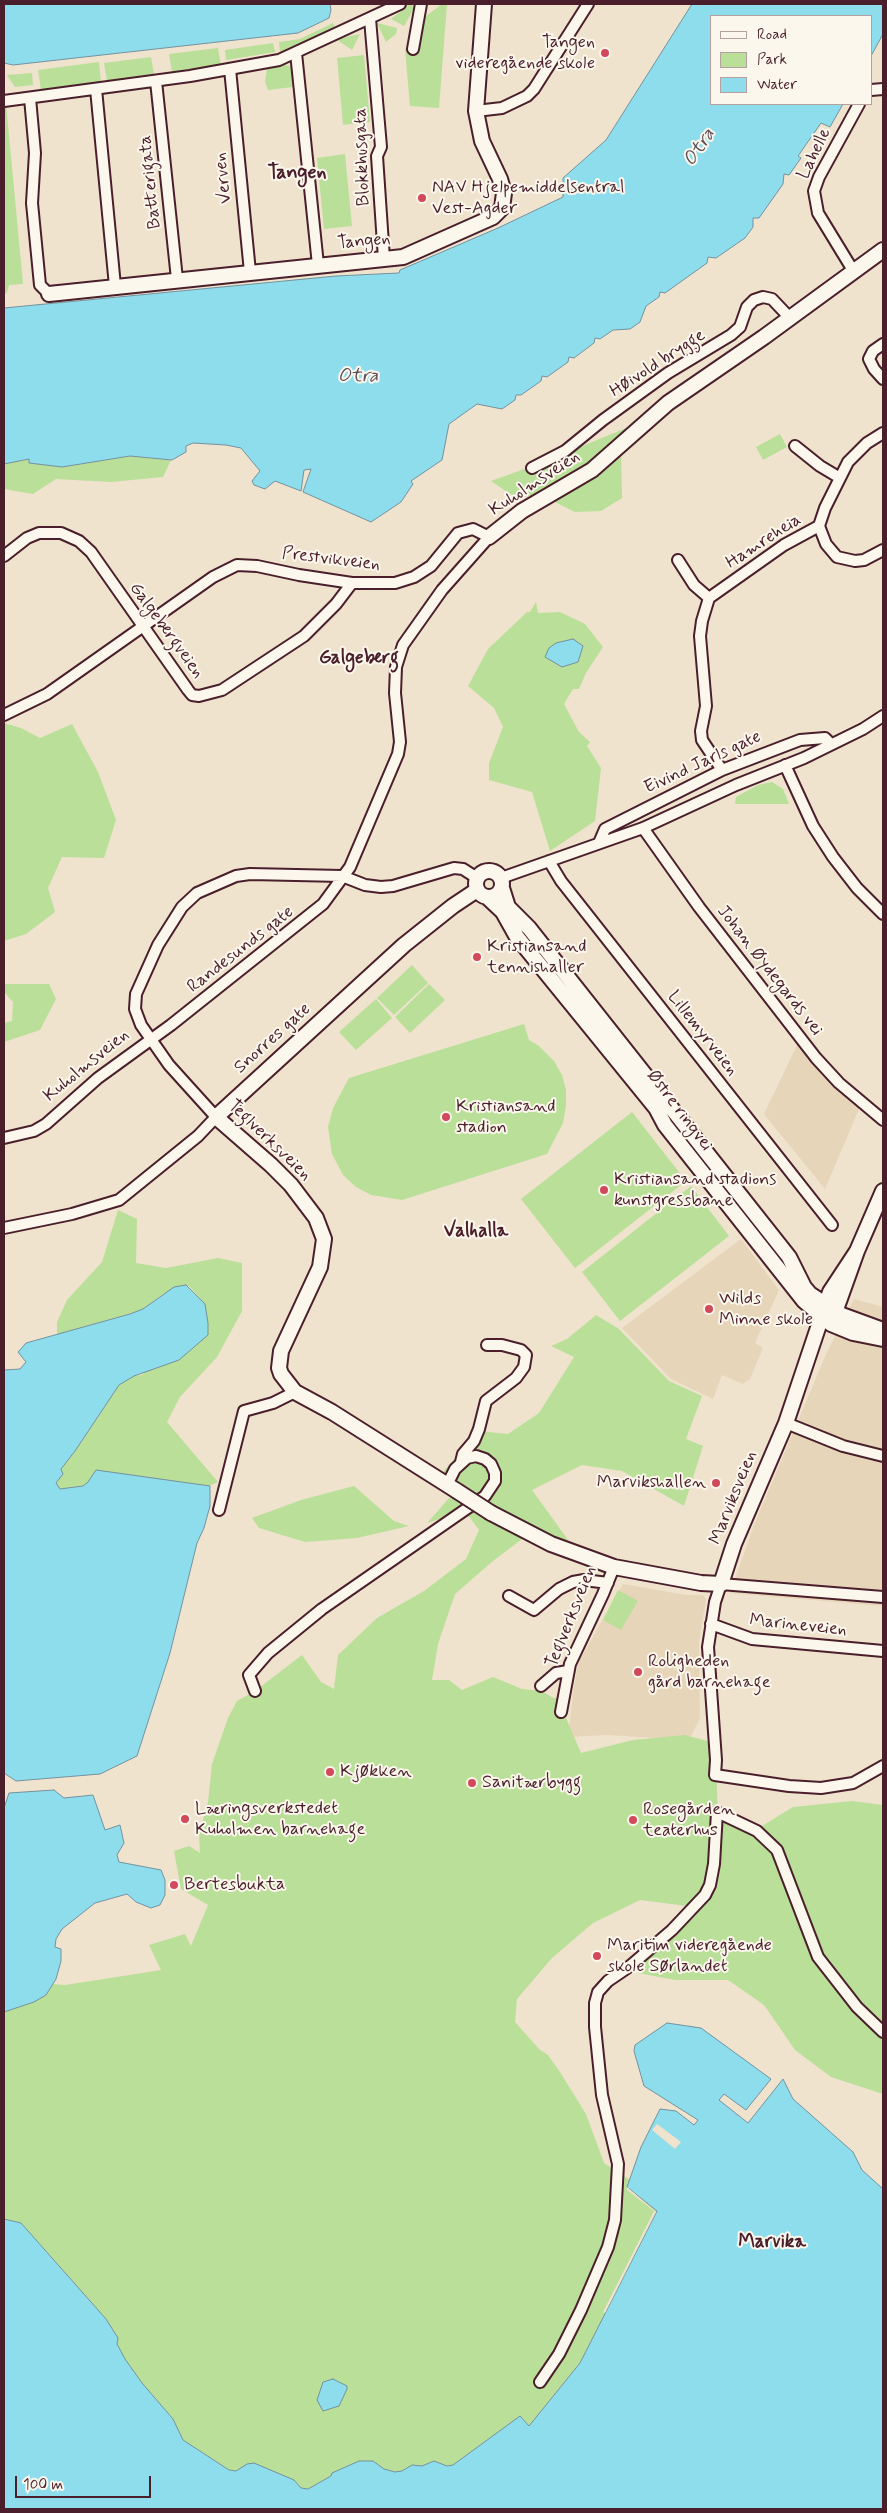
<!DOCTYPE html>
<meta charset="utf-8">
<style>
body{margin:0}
#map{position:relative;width:887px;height:2513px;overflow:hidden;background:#efe3ce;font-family:Mynerve,sans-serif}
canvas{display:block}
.frame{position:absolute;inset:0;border:5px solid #4a1f2b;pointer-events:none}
.legend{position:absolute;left:710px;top:15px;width:162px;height:90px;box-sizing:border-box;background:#fbf7ec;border:1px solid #b4a19f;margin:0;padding:6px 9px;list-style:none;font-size:15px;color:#4a1f2b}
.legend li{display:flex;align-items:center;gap:10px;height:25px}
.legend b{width:25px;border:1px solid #b4a19f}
.scale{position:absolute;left:15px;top:2476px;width:136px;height:22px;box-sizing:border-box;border:2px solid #4a1f2b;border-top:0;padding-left:6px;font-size:15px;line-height:18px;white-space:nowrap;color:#4a1f2b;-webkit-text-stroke:4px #fbf7ec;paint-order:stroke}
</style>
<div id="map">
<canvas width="887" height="2513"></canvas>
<div class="frame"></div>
<ul class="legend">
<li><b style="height:6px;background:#fbf7ec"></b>Road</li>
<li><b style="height:14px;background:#badf99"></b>Park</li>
<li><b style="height:14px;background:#8eddec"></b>Water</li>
</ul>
<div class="scale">100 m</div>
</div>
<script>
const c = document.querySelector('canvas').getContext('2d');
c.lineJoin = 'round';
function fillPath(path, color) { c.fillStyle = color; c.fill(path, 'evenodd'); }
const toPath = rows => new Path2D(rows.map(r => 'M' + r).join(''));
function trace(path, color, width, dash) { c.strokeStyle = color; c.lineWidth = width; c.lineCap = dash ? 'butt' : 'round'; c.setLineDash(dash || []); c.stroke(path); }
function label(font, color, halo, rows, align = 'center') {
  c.font = font + ' Mynerve,sans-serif'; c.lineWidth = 4; c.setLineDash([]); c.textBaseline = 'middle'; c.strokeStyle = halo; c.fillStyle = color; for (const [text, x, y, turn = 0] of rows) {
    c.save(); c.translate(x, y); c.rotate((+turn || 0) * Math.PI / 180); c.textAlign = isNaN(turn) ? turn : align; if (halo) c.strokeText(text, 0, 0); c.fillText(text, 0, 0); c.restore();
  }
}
fillPath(toPath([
 [799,1041,859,1109,825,1189,764,1114],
 [741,1239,779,1290,755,1343,763,1348,750,1379,743,1384,722,1375,713,1399,671,1379,622,1328],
 [854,1299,883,1307,883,1606,730,1593,754,1525,827,1352],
 [623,1584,686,1595,703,1595,706,1599,699,1642,700,1718,691,1736,672,1739,607,1735,568,1737,574,1686,579,1661]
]), '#e7d5b9');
fillPath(toPath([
 [410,4,415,7,404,26,391,19],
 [442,4,447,4,439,108,410,106,405,49,418,48,421,20],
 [333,23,335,27,280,53,279,42,300,39],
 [377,23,397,28,396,34,386,42],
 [360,34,352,50,336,39],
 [273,43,275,52,226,60,225,50],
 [218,48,221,66,172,72,169,54],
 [364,55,370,122,343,125,337,58],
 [151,57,154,74,107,81,104,63],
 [99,62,101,82,41,90,38,70],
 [285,65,290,66,292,70,293,87,268,90,265,82,267,69],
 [32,73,33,85,15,87,7,75],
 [4,82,23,284,9,285,7,293,4,294],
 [345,154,352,226,324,229,317,158],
 [670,410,621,449,622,498,601,511,575,512,545,497,513,496,491,481,541,463],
 [780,434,787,447,763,460,756,447],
 [131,456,171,460,163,477,111,482,56,479,33,494,4,489,4,464,30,459,30,463,62,467],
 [536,602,538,613,560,612,585,624,603,647,586,673,579,689,573,689,564,704,579,732,590,742,587,746,601,768,595,821,550,851,532,792,489,780,489,763,503,727,494,708,468,686,488,649,527,612,530,612],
 [4,723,21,728,40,738,72,724,98,772,116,820,104,858,62,857,48,888,55,912,26,934,4,941],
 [772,782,783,789,789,804,735,804,736,797,758,785],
 [412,965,428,983,394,1015,377,998],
 [4,984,49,984,56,999,40,1030,4,1042,4,1023,12,1021,13,1002,4,992],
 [429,984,445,1000,410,1033,395,1017],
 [376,999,392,1018,356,1050,339,1032],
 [524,1024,529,1040,539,1046,554,1061,562,1075,566,1090,566,1106,563,1123,547,1154,402,1200,371,1195,356,1187,343,1175,332,1154,328,1127,333,1108,349,1078],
 [632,1112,686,1181,575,1268,521,1199],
 [691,1186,729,1236,620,1321,582,1272],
 [118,1210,137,1219,136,1263,166,1268,218,1258,242,1263,242,1311,217,1357,180,1397,167,1422,218,1482,209,1486,88,1482,83,1486,60,1489,56,1483,63,1474,61,1469,75,1451,119,1385,134,1376,142,1375,205,1304,189,1286,163,1294,143,1309,130,1314,57,1335,57,1322,67,1300,102,1262],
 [596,1315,619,1329,669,1381,702,1396,686,1439,703,1446,684,1506,622,1471,582,1465,532,1490,579,1555,530,1533,493,1561,455,1594,438,1644,432,1680,449,1680,462,1690,493,1677,522,1689,542,1691,553,1698,558,1698,562,1704,568,1705,566,1718,581,1753,633,1740,685,1735,711,1742,716,1764,718,1816,749,1834,793,1807,852,1801,883,1805,883,2094,831,2077,795,2050,764,2005,728,1980,675,1980,638,1973,645,1953,689,1920,687,1906,640,1900,593,1923,552,1958,517,1999,515,2022,540,2050,548,2055,560,2072,586,2114,604,2163,630,2180,627,2188,657,2211,580,2363,529,2427,520,2416,453,2465,447,2466,434,2461,422,2466,412,2465,402,2471,395,2472,384,2469,373,2461,359,2461,332,2473,331,2476,308,2489,301,2488,294,2480,247,2464,236,2471,229,2470,183,2440,173,2419,142,2383,125,2359,117,2344,118,2338,106,2319,21,2223,4,2219,4,2012,34,2002,46,1995,52,1984,65,1985,161,1970,149,1945,185,1934,191,1946,208,1905,181,1889,174,1851,189,1846,200,1853,199,1834,208,1802,212,1764,228,1718,237,1701,255,1691,302,1655,321,1682,334,1689,338,1655,377,1618,424,1591,466,1559,479,1530,465,1511,427,1523,450,1497,444,1484,443,1472,479,1431,508,1434,539,1413,574,1357,551,1346,567,1339],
 [354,1486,394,1521,409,1526,357,1538,305,1542,259,1528,252,1518,301,1500],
 [618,1590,638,1601,621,1630,603,1620]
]), '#badf99');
const water = toPath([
 [4,4,330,4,331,10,329,18,298,33,13,65,4,63,4,4],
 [692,4,883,4,883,34,871,56,871,16,711,16,711,104,843,104,830,127,821,123,798,156,801,158,789,175,784,174,783,184,759,218,753,218,753,227,745,238,716,258,708,257,707,263,665,293,660,292,659,297,646,306,640,322,630,329,613,330,600,339,595,338,594,343,574,358,569,357,568,362,547,377,542,376,541,381,521,395,516,395,515,400,502,409,477,404,449,424,442,460,411,481,413,484,401,502,371,522,303,492,311,469,304,470,301,491,275,481,265,489,254,485,252,481,260,471,241,448,226,445,193,443,186,446,186,452,172,460,130,456,62,467,29,463,29,459,4,464,4,308,336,276,399,273,400,270,498,228,563,197,563,178,606,140,692,4],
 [573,639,583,646,578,662,562,667,545,657,549,648,556,643,573,639],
 [186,1285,205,1304,208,1323,208,1335,179,1360,134,1376,119,1385,75,1451,61,1469,63,1474,56,1483,60,1489,83,1486,88,1482,96,1470,210,1486,210,1506,204,1528,197,1543,170,1653,137,1756,100,1774,16,1781,4,1773,4,1370,20,1369,26,1362,18,1352,26,1343,130,1314,143,1309,174,1287,186,1285],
 [54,1790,64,1798,93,1795,105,1830,120,1825,124,1843,117,1855,119,1862,161,1870,165,1880,165,1895,160,1905,151,1908,136,1902,127,1894,95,1903,62,1929,56,1939,55,1947,61,1949,61,1961,56,1979,46,1995,34,2002,4,2012,4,1808,9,1793,54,1790],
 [667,2023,701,2028,771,2079,746,2110,724,2094,719,2100,748,2123,783,2079,793,2099,853,2152,862,2170,883,2189,883,2509,4,2509,4,2219,21,2223,106,2319,118,2338,117,2344,125,2359,142,2383,173,2419,183,2440,229,2470,236,2471,247,2464,254,2463,294,2480,301,2488,308,2489,331,2476,332,2473,359,2461,373,2461,384,2469,395,2472,402,2471,412,2465,422,2466,434,2461,447,2466,453,2465,520,2416,529,2426,580,2363,657,2211,627,2187,641,2147,660,2109,676,2111,694,2125,698,2120,644,2086,634,2051,635,2045,667,2023],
 [333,2379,347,2386,347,2389,339,2406,323,2411,317,2400,323,2382,333,2379]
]);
fillPath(water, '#8eddec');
trace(water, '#73919f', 1);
fillPath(toPath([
 [657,2124,681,2142,675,2149,652,2130],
 [627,2187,656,2212,605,2313,603,2312,654,2211,627,2190]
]), '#efe3ce');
const street = toPath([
 [370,19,381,147,377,156,384,259],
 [413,49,421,4],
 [296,53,318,265],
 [230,69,250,272],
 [156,81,177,279],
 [96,89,115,286],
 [871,90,883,89],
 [30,98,35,153,32,203,40,285,49,294],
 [4,101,190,76,279,60,400,4],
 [476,111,502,108,527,96,534,89,588,4],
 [854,272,818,213,814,191,819,177,859,104],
 [883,344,873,351,869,359,874,369,883,379],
 [795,446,820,466,840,478],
 [532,468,565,451,603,420,668,373,731,335,740,327,747,307,754,300,763,297,772,299,790,318],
 [819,526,826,544,837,557,855,561,864,560,883,550],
 [4,556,27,538,39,533,61,533,79,541,91,552,188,690,192,695,199,696,222,690,304,636,336,604,352,583],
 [678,560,694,585,709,598],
 [4,715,47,694,213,577,237,565,257,566,299,575,352,583,395,583,414,577,431,566,458,533,473,529,489,537,442,590,403,645,396,667,395,693,400,742,398,754,350,867,323,904,171,1025,98,1078,46,1124,34,1131,4,1138],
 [785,765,813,826,833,857,857,888,883,914],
 [722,770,702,740,701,731,706,706,700,636,702,621,709,598,784,545,819,526,825,508,848,462,867,443,883,433],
 [643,828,699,907,816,1058,839,1083,883,1120],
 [599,843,605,829,722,770,800,740,825,738,831,744],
 [549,861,561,881,832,1225],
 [501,878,643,828,736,785,804,758,863,729,883,716],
 [4,1228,72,1214,119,1200,198,1136,216,1117,169,1065,141,1025,135,1009,136,994,158,945,182,907,197,893,236,876,250,874,342,876,365,885,381,887,393,886,454,868,463,869,477,878],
 [786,1423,843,1446,883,1456],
 [461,1462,463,1454,474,1441,479,1429,486,1401,516,1378,524,1367,526,1355,521,1350,502,1345,487,1345],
 [219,1510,244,1411,273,1403,295,1392],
 [509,1596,534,1610,559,1589,573,1582,584,1580,608,1583],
 [883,1597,721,1584,715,1602,708,1647,716,1760,715,1775,789,1786,821,1788,853,1783,883,1766],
 [711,1624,752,1639,883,1651],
 [541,1686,556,1673,568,1671],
 [255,1691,249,1675,268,1653,322,1609,485,1496,495,1481,495,1473,491,1464,485,1459,476,1456,467,1458,455,1469,447,1485],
 [561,1712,570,1664,603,1594,614,1567],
 [540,2382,559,2354,581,2310,608,2247,615,2220,618,2164,602,2095,595,2027,595,2003,598,1992,608,1981,630,1966,672,1930,705,1895,710,1885,714,1864,717,1812,757,1831,777,1850,818,1957,857,2007,883,2032]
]);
const secondary = toPath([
 [49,294,403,257,493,217,502,208,504,193,500,179,482,141,476,111,484,4],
 [489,537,522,511,592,470,668,403,764,337,883,250],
 '476 884a13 13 0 1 1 26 0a13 13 0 1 1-26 0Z',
 [502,888,508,907,529,928,789,1257,804,1287,810,1294,842,1315,883,1330],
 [487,897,503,912,517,937,656,1108,665,1125,804,1301,831,1324,853,1333,883,1339],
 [833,1318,857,1251,883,1191],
 [457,1491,332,1412,295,1392,281,1374,279,1368,281,1351,320,1267,324,1239,316,1218,291,1185,271,1165,216,1117,404,945,453,906,477,890],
 [491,1513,551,1544,614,1567,701,1583,721,1584,734,1544,786,1423,830,1292,857,1251]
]);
trace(street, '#4a1f2b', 14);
trace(secondary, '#4a1f2b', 18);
trace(street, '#fbf7ec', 10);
trace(secondary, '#fbf7ec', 14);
const secondaryBridge = toPath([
 [457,1491,491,1513]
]);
trace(secondaryBridge, '#4a1f2b', 18, []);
trace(secondaryBridge, '#fbf7ec', 14);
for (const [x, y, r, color] of [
 [605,53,5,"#d1495b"],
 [422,198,5,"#d1495b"],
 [477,957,5,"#d1495b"],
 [446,1117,5,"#d1495b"],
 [604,1190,5,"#d1495b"],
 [709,1309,5,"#d1495b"],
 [716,1483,5,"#d1495b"],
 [638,1672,5,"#d1495b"],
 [330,1772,5,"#d1495b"],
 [472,1783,5,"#d1495b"],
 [185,1819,5,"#d1495b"],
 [633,1820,5,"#d1495b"],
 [174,1885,5,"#d1495b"],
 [597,1956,5,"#d1495b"]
]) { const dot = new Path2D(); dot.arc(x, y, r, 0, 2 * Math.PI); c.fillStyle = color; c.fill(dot); trace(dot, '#fbf7ec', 2); }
label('18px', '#4a1f2b', '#fbf7ec', [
 ["Tangen",595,43,"right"],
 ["videregående skole",595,64,"right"],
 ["NAV Hjelpemiddelsentral",432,188],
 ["Vest-Agder",432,209],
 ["Kristiansand",487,947],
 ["tennishaller",487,968],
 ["Kristiansand",456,1107],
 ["stadion",456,1128],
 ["Kristiansand stadions",614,1180],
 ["kunstgressbane",614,1201],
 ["Wilds",719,1299],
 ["Minne skole",719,1320],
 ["Marvikshallen",706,1483,"right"],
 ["Roligheden",648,1662],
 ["gård barnehage",648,1683],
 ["Kjøkken",340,1772],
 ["Sanitærbygg",482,1783],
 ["Læringsverkstedet",195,1809],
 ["Kuholmen barnehage",195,1830],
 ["Rosegården",643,1810],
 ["teaterhus",643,1831],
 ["Bertesbukta",184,1885],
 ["Maritim videregående",607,1946],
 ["skole Sørlandet",607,1967]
], 'left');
label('18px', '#4a1f2b', '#fbf7ec', [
 ["Lahelle",815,154,-64],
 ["Blokkhusgata",363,157,-92],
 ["Verven",224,178,-96],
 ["Batterigata",151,182,-96],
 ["Tangen",364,242,-5],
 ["Høivold brygge",658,364,-33],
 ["Kuholmsveien",535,484,-33],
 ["Hamreheia",764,542,-33],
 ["Prestvikveien",331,560,7],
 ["Galgebergveien",166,631,54],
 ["Eivind Jarls gate",703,763,-25],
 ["Randesunds gate",241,950,-38],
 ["Johan Øydegards vei",769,971,52],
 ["Lillemyrveien",702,1034,52],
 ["Snorres gate",273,1039,-42],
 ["Kuholmsveien",87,1066,-39],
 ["Østre ringvei",679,1111,53],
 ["Teglverksveien",269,1141,44],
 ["Marviksveien",734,1498,-68],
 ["Teglverksveien",572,1617,-68],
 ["Marineveien",798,1626,6]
]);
label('italic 19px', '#5b4e5b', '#fbf7ec', [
 ["Otra",700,148,-56],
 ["Otra",358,377]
]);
label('bold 19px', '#4a1f2b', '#fbf7ec', [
 ["Galgeberg",359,659],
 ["Valhalla",476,1232],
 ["Marvika",772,2243]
]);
label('bold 20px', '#4a1f2b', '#fbf7ec', [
 ["Tangen",297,174]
]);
</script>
